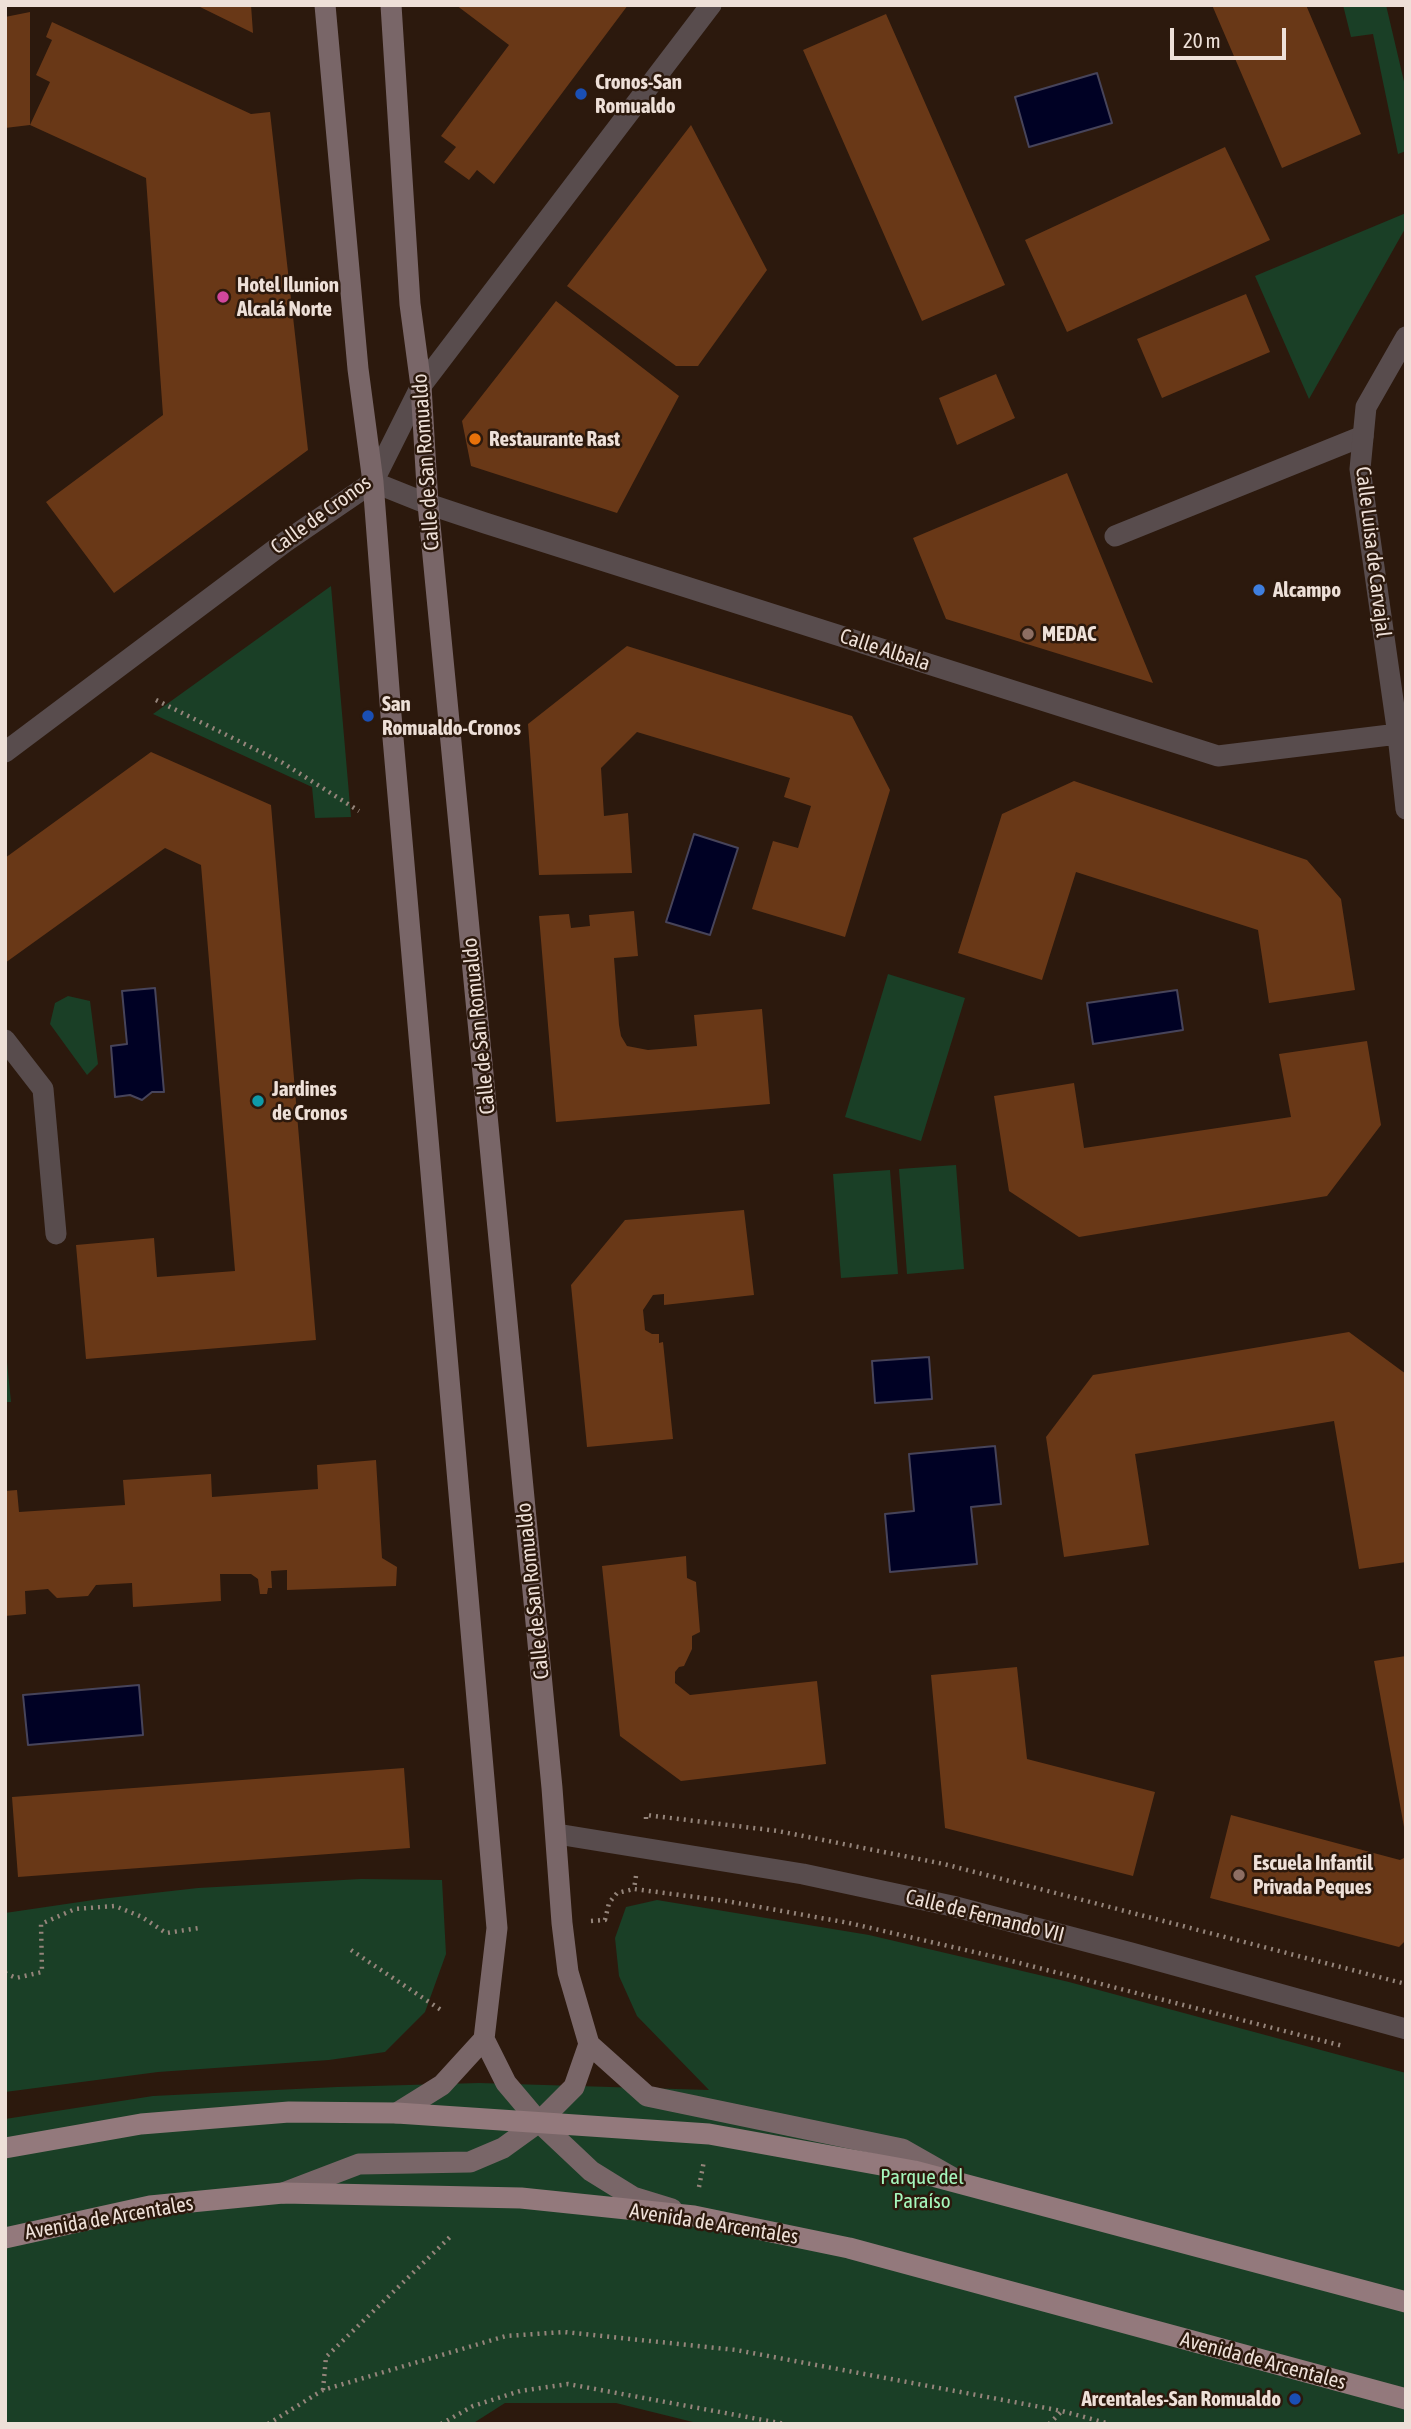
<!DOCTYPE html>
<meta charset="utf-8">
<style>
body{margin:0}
#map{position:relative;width:1411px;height:2429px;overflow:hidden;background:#2c190d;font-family:"Asap Condensed",sans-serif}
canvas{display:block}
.frame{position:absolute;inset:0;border:7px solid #eee0d8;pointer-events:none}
.scale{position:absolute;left:1170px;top:28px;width:116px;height:32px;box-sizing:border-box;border:4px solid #eee0d8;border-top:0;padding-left:9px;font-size:21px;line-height:24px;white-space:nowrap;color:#eee0d8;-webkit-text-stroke:5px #2c190d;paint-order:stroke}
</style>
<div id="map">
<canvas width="1411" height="2429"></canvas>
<div class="frame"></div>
<div class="scale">20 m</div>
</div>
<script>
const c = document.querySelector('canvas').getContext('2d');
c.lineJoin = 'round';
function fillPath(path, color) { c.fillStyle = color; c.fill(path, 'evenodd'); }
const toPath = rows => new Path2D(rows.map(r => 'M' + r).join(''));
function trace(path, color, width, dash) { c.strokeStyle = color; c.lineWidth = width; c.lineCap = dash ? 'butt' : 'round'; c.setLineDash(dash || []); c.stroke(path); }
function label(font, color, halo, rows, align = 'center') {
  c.font = font + ' "Asap Condensed",sans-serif'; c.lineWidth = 5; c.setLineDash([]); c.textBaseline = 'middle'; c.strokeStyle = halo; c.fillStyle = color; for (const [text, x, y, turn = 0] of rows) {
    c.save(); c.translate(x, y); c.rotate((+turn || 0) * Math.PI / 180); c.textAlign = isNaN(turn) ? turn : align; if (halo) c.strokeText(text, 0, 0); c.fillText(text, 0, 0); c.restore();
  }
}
fillPath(toPath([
 [1343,5,1386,5,1406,90,1406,151,1398,154,1373,34,1351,37],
 [1406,213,1406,227,1309,399,1255,276],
 [331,586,351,817,315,818,312,787,153,714],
 [888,974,965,998,921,1141,845,1117],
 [68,996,90,1001,98,1064,87,1075,50,1024,55,1003],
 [956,1165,964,1269,907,1274,899,1169],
 [890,1170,898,1274,841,1278,833,1174],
 [5,1342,11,1402,5,1402],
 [361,1879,442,1880,446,1954,425,2012,385,2052,329,2060,158,2072,5,2092,5,1913,100,1899,198,1888],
 [657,1900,869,1935,1069,1982,1406,2073,1406,2424,701,2424,616,2403,505,2403,472,2424,5,2424,5,2119,153,2096,337,2087,479,2083,709,2090,637,2016,619,1976,615,1938,626,1907]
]), '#1a3f26');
const water = toPath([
 [1097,73,1112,123,1029,147,1015,97,1097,73],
 [694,834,738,848,710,935,666,922,694,834],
 [155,988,164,1092,152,1092,142,1100,130,1095,115,1097,111,1046,127,1044,122,991,155,988],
 [1177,990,1183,1030,1093,1044,1087,1003,1177,990],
 [929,1357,932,1399,875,1403,872,1361,929,1357],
 [995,1446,1001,1504,971,1507,977,1564,890,1572,885,1514,914,1511,909,1454,995,1446],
 [139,1685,143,1735,28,1745,23,1695,139,1685]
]);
fillPath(water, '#000124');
trace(water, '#47445a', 2);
fillPath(toPath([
 [196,5,251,5,253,33],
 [456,5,628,5,494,184,477,170,469,180,444,162,456,147,441,136,509,45],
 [1212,5,1306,5,1361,134,1282,168],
 [30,12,30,125,5,128,5,17],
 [886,14,1005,285,922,321,803,50],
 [52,22,251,114,270,112,308,450,114,593,46,502,163,415,146,178,30,125,50,82,36,75,52,40,46,37],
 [691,125,767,270,698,366,676,366,567,286],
 [1225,147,1270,240,1067,332,1025,240],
 [1246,294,1270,352,1162,398,1137,339],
 [556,301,679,396,617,513,471,466,462,421],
 [996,374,1015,418,957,445,939,398],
 [1067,473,1153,683,946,619,913,538],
 [627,646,852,716,890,790,845,937,752,909,773,841,798,848,811,806,784,797,790,778,637,732,601,768,604,816,628,813,632,873,539,875,528,724],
 [151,752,271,805,316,1340,86,1359,76,1245,154,1238,157,1277,235,1271,201,865,165,848,5,963,5,858],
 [1074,781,1307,860,1341,899,1355,990,1269,1003,1258,930,1076,872,1042,980,958,953,1002,814],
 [634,911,638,956,614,958,619,1025,621,1036,627,1046,648,1050,697,1046,694,1015,762,1009,770,1104,556,1122,539,916,569,914,571,928,590,926,589,915],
 [1367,1041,1381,1125,1327,1196,1079,1237,1009,1191,994,1096,1074,1083,1084,1148,1291,1117,1279,1054],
 [744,1210,754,1295,664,1305,664,1294,653,1295,643,1310,645,1330,652,1334,659,1334,659,1343,663,1342,673,1439,587,1447,571,1285,625,1220],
 [1349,1332,1406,1374,1406,1562,1359,1569,1334,1421,1135,1454,1149,1545,1064,1557,1046,1437,1093,1375],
 [376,1460,382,1558,397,1567,396,1586,287,1590,287,1570,271,1571,272,1588,268,1588,267,1594,260,1594,258,1579,251,1574,220,1574,221,1601,133,1607,132,1583,96,1585,88,1596,57,1598,48,1589,25,1591,26,1614,5,1616,5,1491,17,1490,19,1512,125,1505,123,1480,211,1474,212,1497,318,1489,317,1465],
 [686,1556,687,1578,696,1582,700,1632,692,1636,692,1649,684,1666,679,1667,675,1672,675,1683,690,1695,817,1681,826,1764,681,1781,620,1736,602,1566],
 [1406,1656,1406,1827,1404,1827,1374,1661],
 [1017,1667,1027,1759,1155,1792,1133,1876,945,1828,931,1675],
 [404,1768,410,1848,18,1877,12,1797],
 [1231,1815,1400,1860,1406,1857,1406,1940,1399,1947,1210,1898]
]), '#693817');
trace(toPath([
 [156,700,283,763,359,811],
 [646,1819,646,1815,778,1831,944,1864,1406,1984],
 [636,1876,634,1889,726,1901,849,1923,1000,1958,1343,2046],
 [591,1921,605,1920,609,1903,617,1893,634,1889],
 [351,1950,444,2012],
 [5,1973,16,1978,42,1972,41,1924,75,1909,115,1906,142,1917,166,1933,199,1928],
 [699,2187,704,2161],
 [323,2390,326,2357,451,2236],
 [268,2424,323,2390,506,2336,564,2332,736,2350,1062,2411,1110,2424],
 [441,2424,473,2406,520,2391,568,2384,785,2424],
 [1049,2424,1062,2411]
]), '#95857b', 4.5, [2, 5]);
trace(toPath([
 [1115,536,1363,436],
 [5,1040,43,1089,56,1234]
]), '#584c4d', 21);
trace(toPath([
 [1406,337,1366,407,1360,469,1398,735,1406,809],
 [373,482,428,504,485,523,1218,756,1406,733],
 [5,752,285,542,373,482,421,386,711,5],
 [557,1834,803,1874,952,1906,1131,1953,1406,2029]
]), '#584c4d', 21);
trace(toPath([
 [325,5,358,369,373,482,391,715,497,1928,484,2039],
 [391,5,410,304,421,386,428,504,552,1788,562,1923,568,1972,589,2044],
 [484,2039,506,2083,539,2122,591,2171,633,2197,672,2209],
 [589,2044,647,2096,902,2149,953,2178],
 [397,2113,442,2085,484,2039],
 [283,2193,359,2164,470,2162,503,2148,539,2122,574,2087,589,2044]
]), '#796668', 21);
trace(toPath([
 [5,2148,141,2124,289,2112,397,2113,709,2134,914,2171,1406,2302],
 [5,2238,150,2206,283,2193,521,2198,694,2216,849,2248,1406,2399]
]), '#93797c', 21);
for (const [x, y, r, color] of [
 [581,94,7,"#1a4fb4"],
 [223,297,7,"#d1479c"],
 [475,439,7,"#e8710a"],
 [1259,590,7,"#3f7fe0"],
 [1028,634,7,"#8d6e63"],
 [368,716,7,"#1a4fb4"],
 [258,1101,7,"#0f9aa8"],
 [1239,1875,7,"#8d6e63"],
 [1295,2399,7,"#1a4fb4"]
]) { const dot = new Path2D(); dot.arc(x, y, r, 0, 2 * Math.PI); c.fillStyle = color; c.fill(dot); trace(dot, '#2c190d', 2.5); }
label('bold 21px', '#eee0d8', '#2c190d', [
 ["Cronos-San",595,82],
 ["Romualdo",595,106],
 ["Hotel Ilunion",237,285],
 ["Alcalá Norte",237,309],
 ["Restaurante Rast",489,439],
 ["Alcampo",1273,590],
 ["MEDAC",1042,634],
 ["San",382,704],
 ["Romualdo-Cronos",382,728],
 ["Jardines",272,1089],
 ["de Cronos",272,1113],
 ["Escuela Infantil",1253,1863],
 ["Privada Peques",1253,1887],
 ["Arcentales-San Romualdo",1281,2399,"right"]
], 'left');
label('21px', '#eee0d8', '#2c190d', [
 ["Calle de San Romualdo",426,462,-94],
 ["Calle de Cronos",321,515,-36],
 ["Calle Luisa de Carvajal",1373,552,83],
 ["Calle Albala",885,650,18],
 ["Calle de San Romualdo",479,1026,-96],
 ["Calle de San Romualdo",533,1591,-96],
 ["Calle de Fernando VII",985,1916,14],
 ["Avenida de Arcentales",109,2218,-10],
 ["Avenida de Arcentales",714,2224,9],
 ["Avenida de Arcentales",1263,2361,15]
]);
label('21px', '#a5f7bc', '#2c190d', [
 ["Parque del",922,2177],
 ["Paraíso",922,2201]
]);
</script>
